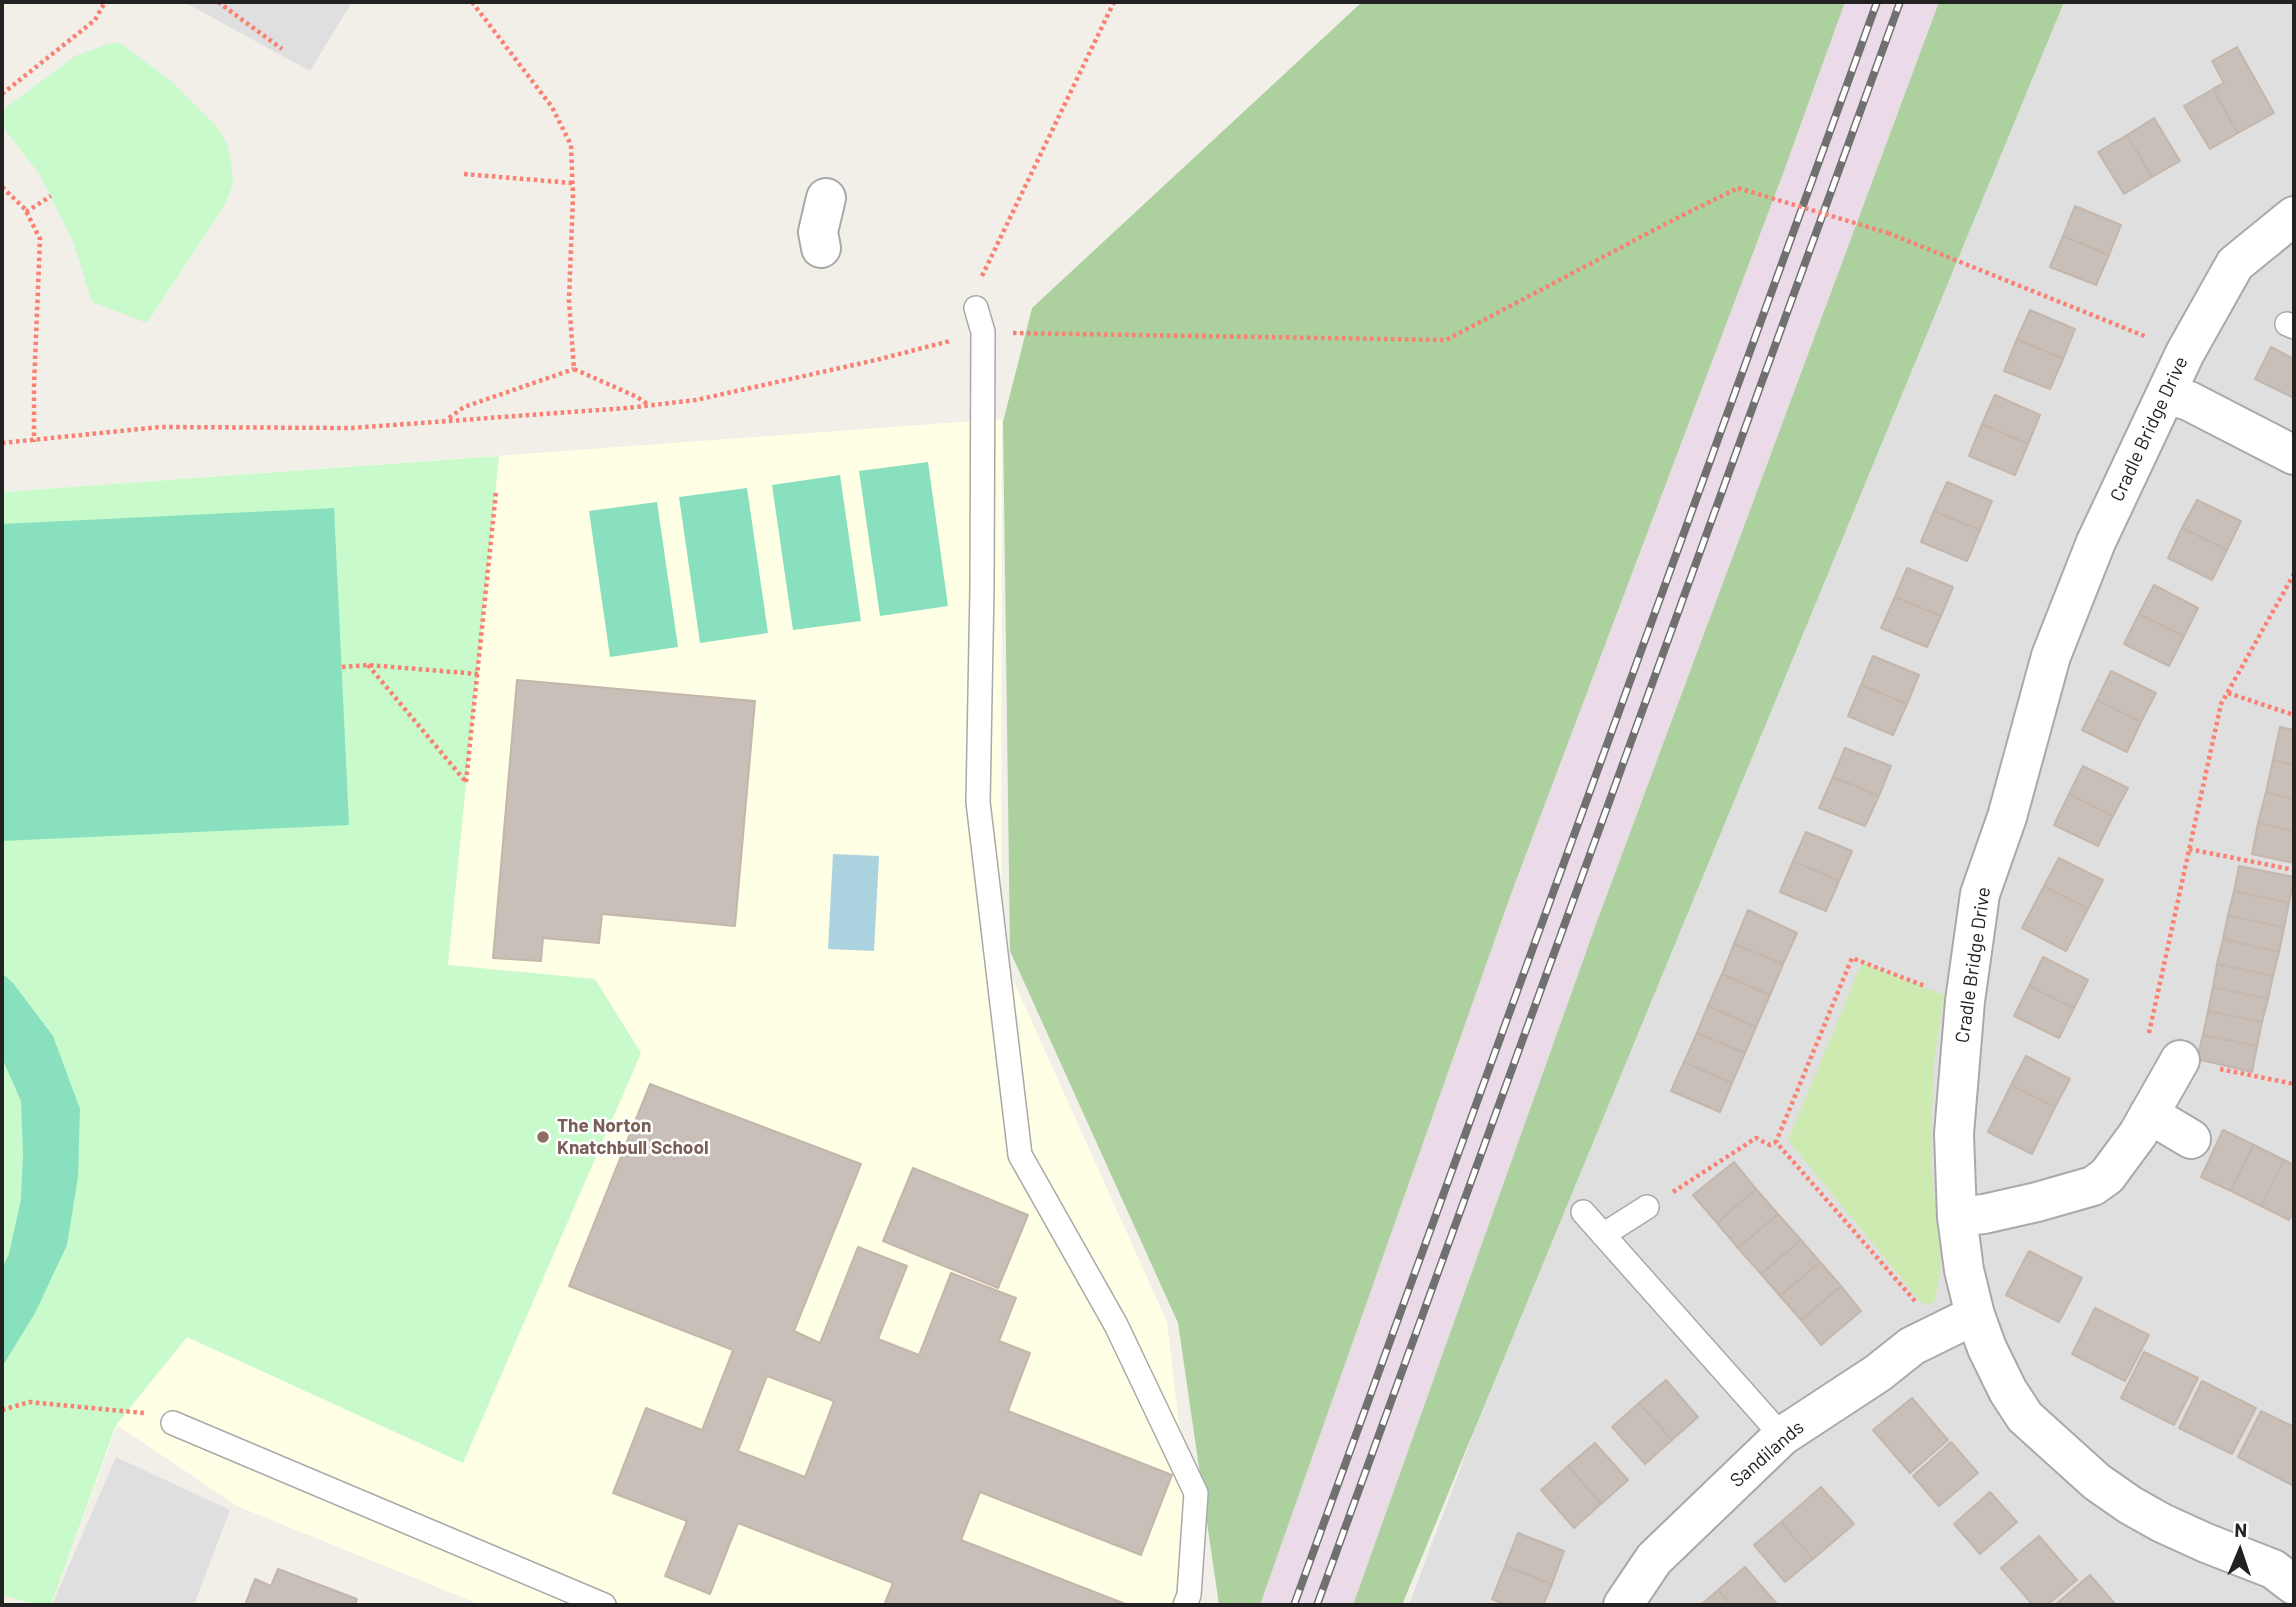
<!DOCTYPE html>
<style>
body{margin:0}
#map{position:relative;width:2296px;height:1607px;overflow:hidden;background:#f2efe9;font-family:Barlow,sans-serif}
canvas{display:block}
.frame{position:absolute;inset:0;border:4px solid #222;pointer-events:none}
.north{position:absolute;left:2205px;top:1516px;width:70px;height:70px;-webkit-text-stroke:5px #fff;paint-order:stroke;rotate:2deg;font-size:19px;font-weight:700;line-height:28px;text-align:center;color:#222}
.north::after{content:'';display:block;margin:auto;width:24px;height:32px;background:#222;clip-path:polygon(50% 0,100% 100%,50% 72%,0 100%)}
</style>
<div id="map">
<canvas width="2296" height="1607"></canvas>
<div class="frame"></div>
<div class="north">N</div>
</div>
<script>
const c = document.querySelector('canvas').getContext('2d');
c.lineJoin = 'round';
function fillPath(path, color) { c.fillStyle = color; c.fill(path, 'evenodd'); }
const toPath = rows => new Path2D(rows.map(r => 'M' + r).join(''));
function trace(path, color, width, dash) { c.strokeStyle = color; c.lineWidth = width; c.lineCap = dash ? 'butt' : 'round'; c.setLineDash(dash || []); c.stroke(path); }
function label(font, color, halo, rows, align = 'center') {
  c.font = font + ' Barlow,sans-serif'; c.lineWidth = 5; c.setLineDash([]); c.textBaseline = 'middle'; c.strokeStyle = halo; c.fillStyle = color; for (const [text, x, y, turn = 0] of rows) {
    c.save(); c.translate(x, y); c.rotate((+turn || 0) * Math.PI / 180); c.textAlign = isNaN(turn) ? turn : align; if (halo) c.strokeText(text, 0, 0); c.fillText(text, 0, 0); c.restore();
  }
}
fillPath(toPath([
 [184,2,352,2,310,71],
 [2062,2,2294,2,2294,1605,1409,1605,1567,1184],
 [116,1457,230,1510,194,1605,52,1605]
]), '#e0dfdf');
fillPath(toPath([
 [1845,2,1939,2,1596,924,1353,1605,1260,1605,1511,894,1784,171]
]), '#ebdbe8');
fillPath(toPath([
 [1002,419,1001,953,1167,1322,1200,1605,481,1605,237,1506,117,1425,51,1605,37,1605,2,1595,2,492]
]), '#ffffe5');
fillPath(toPath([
 [1862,963,1944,995,1934,1063,1932,1115,1932,1169,1941,1265,1935,1300,1929,1306,1920,1301,1788,1140]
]), '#cdebb0');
fillPath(toPath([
 [1362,2,1845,2,1784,171,1511,894,1260,1605,1219,1605,1178,1323,1010,951,1003,422,1032,308],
 [1939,2,2064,2,1402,1605,1353,1605,1596,924]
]), '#add19e');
fillPath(toPath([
 [120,43,170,80,217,127,226,142,231,161,233,183,226,203,147,323,92,302,73,241,40,175,6,131,2,118,5,108,75,56,109,44],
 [499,456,448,965,595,979,641,1053,463,1463,187,1337,116,1425,51,1605,37,1605,2,1595,2,492]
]), '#c8facc');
fillPath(toPath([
 [928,462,948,606,880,616,859,471],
 [840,475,861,621,793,630,772,485],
 [747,488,768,633,700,643,679,497],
 [657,502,678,647,610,657,589,511],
 [334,508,349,825,2,841,2,524],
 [2,973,13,983,53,1036,80,1109,78,1177,67,1245,35,1313,2,1367,2,1268,9,1254,21,1199,23,1154,21,1101,2,1058]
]), '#88e0be');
fillPath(toPath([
 [833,854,879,856,874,951,828,949]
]), '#aad3df');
const building = toPath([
 [2237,47,2274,113,2238,133,2213,89,2224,83,2212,61,2237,47],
 [2213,89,2238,133,2210,149,2184,106,2213,89],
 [2154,118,2180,161,2152,177,2127,135,2154,118],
 [2127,135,2152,177,2124,194,2098,152,2127,135],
 [2075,206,2121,225,2109,255,2063,236,2075,206],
 [2063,236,2109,255,2096,285,2050,267,2063,236],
 [2030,310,2075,329,2063,359,2017,339,2030,310],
 [2017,339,2063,359,2050,389,2004,371,2017,339],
 [2271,347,2294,359,2294,398,2255,379,2271,347],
 [1995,395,2040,415,2028,444,1982,424,1995,395],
 [1982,424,2028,444,2015,475,1969,456,1982,424],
 [1947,482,1992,501,1980,530,1934,511,1947,482],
 [2197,500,2241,521,2227,550,2182,528,2197,500],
 [1934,511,1980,530,1967,561,1921,542,1934,511],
 [2182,528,2227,550,2212,580,2168,558,2182,528],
 [1907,568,1953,587,1941,616,1895,597,1907,568],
 [2154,585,2198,608,2184,636,2139,614,2154,585],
 [1895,597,1941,616,1927,647,1881,628,1895,597],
 [2139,614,2184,636,2169,666,2124,644,2139,614],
 [1873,656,1919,675,1907,704,1861,685,1873,656],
 [2111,671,2156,693,2141,722,2097,700,2111,671],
 [517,680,755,701,735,926,602,914,599,943,543,938,541,961,493,958,517,680],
 [1861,685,1907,704,1893,735,1848,716,1861,685],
 [2097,700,2141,722,2127,752,2082,730,2097,700],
 [2280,727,2294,730,2294,765,2273,760,2280,727],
 [1845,748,1891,766,1879,796,1833,777,1845,748],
 [2273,760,2294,765,2294,799,2266,792,2273,760],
 [2083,766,2128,788,2113,816,2069,794,2083,766],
 [1833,777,1879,796,1865,826,1819,808,1833,777],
 [2266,792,2294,799,2294,831,2258,823,2266,792],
 [2069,794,2113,816,2098,846,2054,825,2069,794],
 [2258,823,2294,831,2294,863,2252,854,2258,823],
 [1806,832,1852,851,1839,881,1793,861,1806,832],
 [2059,858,2103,880,2088,909,2044,886,2059,858],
 [1793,861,1839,881,1826,911,1780,892,1793,861],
 [2239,866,2294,877,2289,903,2234,891,2239,866],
 [2044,886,2088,909,2066,951,2022,928,2044,886],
 [2234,891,2289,903,2284,928,2228,915,2234,891],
 [1748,910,1797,933,1783,964,1734,944,1748,910],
 [2228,915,2284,928,2279,952,2223,939,2228,915],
 [2223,939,2279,952,2273,976,2217,964,2223,939],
 [1734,944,1783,964,1770,995,1722,974,1734,944],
 [2043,957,2088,980,2074,1008,2029,986,2043,957],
 [2217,964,2273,976,2268,999,2213,987,2217,964],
 [1722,974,1770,995,1756,1027,1708,1006,1722,974],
 [2029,986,2074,1008,2059,1038,2014,1016,2029,986],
 [2213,987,2268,999,2262,1022,2208,1011,2213,987],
 [1708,1006,1756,1027,1745,1053,1697,1033,1708,1006],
 [2208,1011,2262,1022,2257,1046,2203,1035,2208,1011],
 [1697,1033,1745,1053,1732,1083,1684,1062,1697,1033],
 [2203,1035,2257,1046,2252,1072,2197,1059,2203,1035],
 [2026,1056,2070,1079,2055,1107,2011,1085,2026,1056],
 [1684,1062,1732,1083,1720,1112,1671,1091,1684,1062],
 [650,1084,861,1164,794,1331,820,1343,858,1247,907,1266,878,1339,919,1355,951,1273,1016,1298,999,1341,1030,1353,1008,1411,1172,1475,1141,1555,980,1492,961,1540,1128,1605,884,1605,893,1583,738,1523,710,1594,665,1576,687,1521,613,1493,646,1408,702,1430,733,1350,569,1286,650,1084],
 [767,1376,834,1401,805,1477,738,1451,767,1376],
 [2011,1085,2055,1107,2032,1154,1988,1132,2011,1085],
 [2223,1130,2254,1145,2231,1191,2201,1177,2223,1130],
 [2254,1145,2284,1160,2261,1206,2231,1191,2254,1145],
 [2284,1160,2294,1165,2294,1210,2289,1220,2261,1206,2284,1160],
 [1734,1162,1756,1189,1717,1223,1693,1195,1734,1162],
 [913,1168,1028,1215,998,1288,883,1241,913,1168],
 [1756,1189,1778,1214,1738,1248,1717,1223,1756,1189],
 [1778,1214,1801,1240,1761,1274,1738,1248,1778,1214],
 [1801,1240,1820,1262,1780,1296,1761,1274,1801,1240],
 [2029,1251,2082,1278,2059,1322,2006,1295,2029,1251],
 [1820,1262,1841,1286,1801,1320,1780,1296,1820,1262],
 [1841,1286,1861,1311,1821,1345,1801,1320,1841,1286],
 [2095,1308,2149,1335,2125,1381,2072,1354,2095,1308],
 [2144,1352,2198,1378,2174,1425,2121,1398,2144,1352],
 [1666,1380,1698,1417,1672,1440,1639,1403,1666,1380],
 [2202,1381,2256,1408,2232,1454,2179,1428,2202,1381],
 [1912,1398,1948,1440,1910,1473,1873,1430,1912,1398],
 [1639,1403,1672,1440,1645,1464,1612,1427,1639,1403],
 [2261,1411,2294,1427,2294,1480,2292,1485,2238,1457,2261,1411],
 [1951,1442,1978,1473,1939,1506,1913,1476,1951,1442],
 [1595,1443,1628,1480,1601,1504,1568,1466,1595,1443],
 [1568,1466,1601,1504,1574,1528,1541,1490,1568,1466],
 [1821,1487,1854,1524,1813,1559,1781,1522,1821,1487],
 [1990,1492,2017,1522,1980,1554,1954,1524,1990,1492],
 [1781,1522,1813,1559,1785,1582,1754,1545,1781,1522],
 [1518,1533,1564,1551,1552,1584,1505,1566,1518,1533],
 [2039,1536,2077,1580,2047,1605,2033,1605,2001,1568,2039,1536],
 [1505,1566,1552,1584,1543,1605,1507,1605,1492,1599,1505,1566],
 [1745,1567,1777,1604,1776,1605,1731,1605,1718,1590,1745,1567],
 [278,1569,357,1599,355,1605,245,1605,255,1579,271,1586,278,1569],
 [2090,1575,2116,1605,2055,1605,2090,1575],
 [1718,1590,1731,1605,1701,1605,1718,1590]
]);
fillPath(building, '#c7bfb8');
trace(building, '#c4b6ab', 2);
const lane = toPath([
 [976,308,983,332,982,587,978,802,1020,1155,1116,1325,1196,1493,1189,1595,1185,1605],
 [2287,324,2294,327],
 [1583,1212,1782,1436],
 [1603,1235,1647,1207],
 [173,1423,604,1605]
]);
const street = toPath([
 [2294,216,2235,264,2185,353,2096,542,2051,656,2007,817,1980,894,1965,1001,1954,1134,1957,1217,1964,1270,1975,1315,1987,1348,2008,1391,2025,1417,2097,1482,2130,1505,2162,1523,2206,1543,2273,1569,2294,1585],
 [821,248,818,232,826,198],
 [2166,394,2189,401,2294,455],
 [2149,1114,2191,1139],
 [1957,1217,1984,1214,2037,1202,2093,1186,2107,1176,2138,1134,2180,1060],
 [1623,1605,1654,1559,1782,1436,1878,1373,1912,1346,1975,1315]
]);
trace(lane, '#a9a9a9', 26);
trace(street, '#a9a9a9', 42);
trace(toPath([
 [218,2,282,49],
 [472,2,552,107,571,145,573,196,569,300,574,369,637,397,649,405],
 [2,94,95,20,105,2],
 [464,174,572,183],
 [2,187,25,209,40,239,34,386,34,442],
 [26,212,51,196],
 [1888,233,2147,337],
 [982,276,1114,2],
 [1013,333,1446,340,1671,221,1738,188],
 [449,418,464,407,574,369],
 [2,443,160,427,351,428,627,408,696,400,876,360,950,341],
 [368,665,466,782],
 [342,667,368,665,478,674],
 [2228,693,2294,715],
 [466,782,496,492],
 [2189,849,2294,870],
 [2149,1033,2221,704,2294,574],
 [2220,1069,2294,1084],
 [1673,1192,1756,1138,1770,1145,1776,1142],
 [1915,1301,1776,1142,1852,958,1925,986],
 [2,1410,29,1402,144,1413]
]), '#fa8072', 4.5, [3.5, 3.5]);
trace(lane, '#fff', 23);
trace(street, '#fff', 38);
const rail = toPath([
 [1294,1605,1877,2],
 [1317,1605,1900,2]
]);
trace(rail, '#707070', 8);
trace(rail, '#fff', 5, [16]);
trace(toPath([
 [1738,188,1888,233]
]), '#fa8072', 4.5, [3.5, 3.5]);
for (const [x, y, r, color] of [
 [543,1137,7,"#8d6e63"]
]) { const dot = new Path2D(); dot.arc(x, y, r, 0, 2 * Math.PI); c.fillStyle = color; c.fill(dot); trace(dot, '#fff', 2.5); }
label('19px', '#222', '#fff', [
 ["Cradle Bridge Drive",2149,429,-65],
 ["Cradle Bridge Drive",1973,965,-82],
 ["Sandilands",1767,1454,-41]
]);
label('bold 19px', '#785e54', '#fff', [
 ["The Norton",557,1126],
 ["Knatchbull School",557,1148]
], 'left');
</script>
